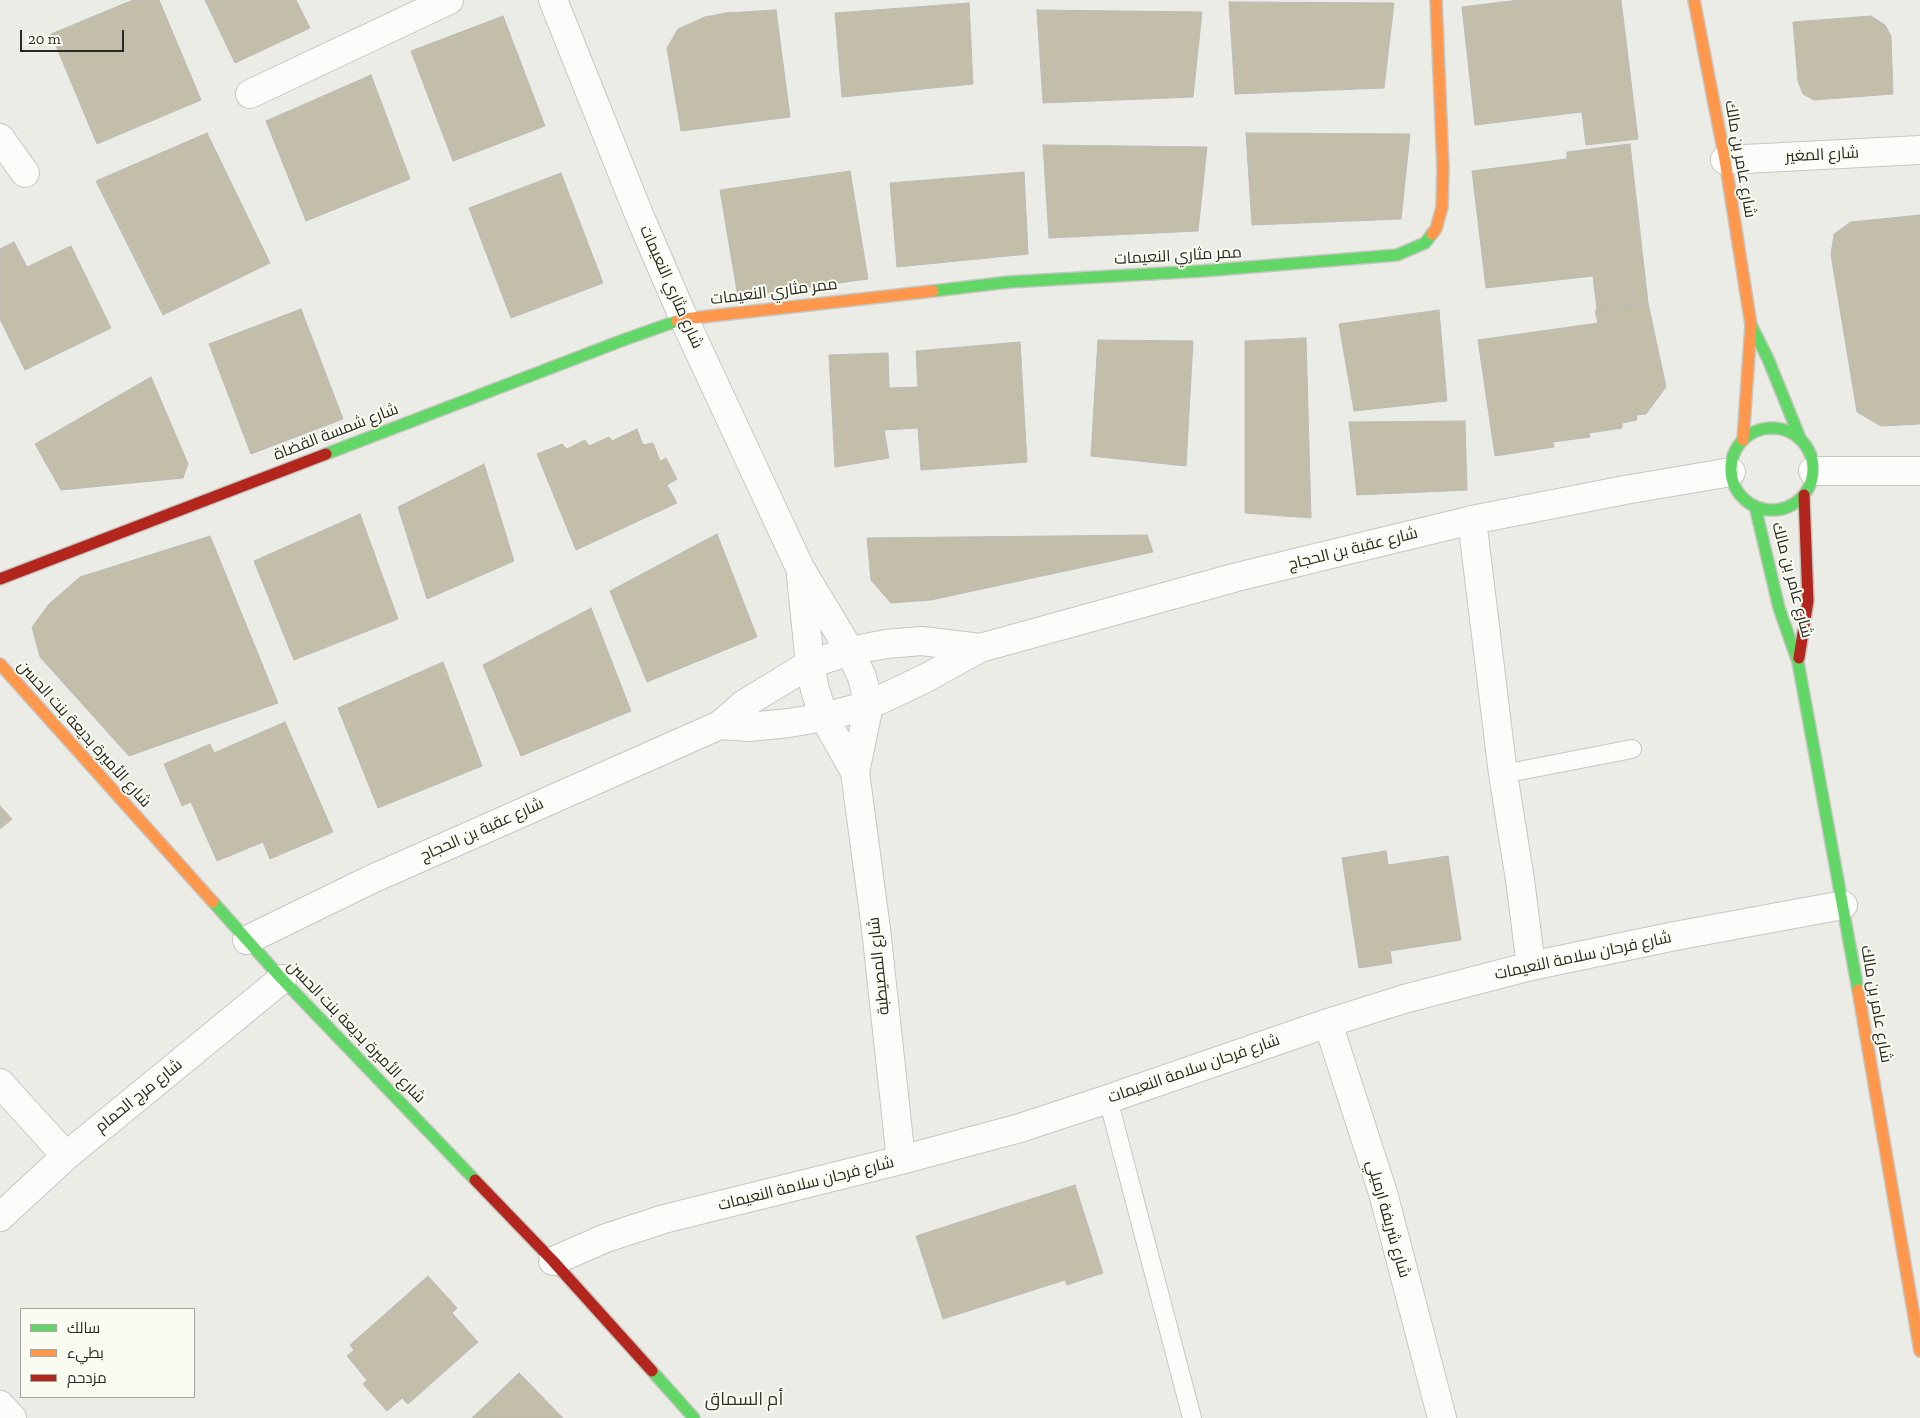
<!DOCTYPE html>
<meta charset="utf-8">
<style>
body{margin:0}
#map{position:relative;width:1920px;height:1418px;overflow:hidden;background:#ecece7;font-family:"Zilla Slab",Cairo,serif}
canvas{display:block}
.legend{position:absolute;left:20px;top:1308px;width:175px;height:90px;box-sizing:border-box;background:#fbfcf1;border:1px solid #a6a79f;margin:0;padding:6px 9px;list-style:none;font-size:15px;color:#272824}
.legend li{display:flex;align-items:center;gap:10px;height:25px}
.legend b{width:25px;border:1px solid #a6a79f}
.scale{position:absolute;left:20px;top:30px;width:104px;height:22px;box-sizing:border-box;border:2px solid #272824;border-top:0;padding-left:6px;font-size:15px;line-height:18px;white-space:nowrap;color:#272824;-webkit-text-stroke:4px #fbfcf1;paint-order:stroke}
</style>
<div id="map">
<canvas width="1920" height="1418"></canvas>
<ul class="legend">
<li><b style="height:6px;background:#63d668"></b>سالك</li>
<li><b style="height:6px;background:#ff974d"></b>بطيء</li>
<li><b style="height:6px;background:#b3261e"></b>مزدحم</li>
</ul>
<div class="scale">20 m</div>
</div>
<script>
const c = document.querySelector('canvas').getContext('2d');
c.lineJoin = 'round';
function fillPath(path, color) { c.fillStyle = color; c.fill(path, 'evenodd'); }
const toPath = rows => new Path2D(rows.map(r => 'M' + r).join(''));
function trace(path, color, width, dash) { c.strokeStyle = color; c.lineWidth = width; c.lineCap = dash ? 'butt' : 'round'; c.setLineDash(dash || []); c.stroke(path); }
function label(font, color, halo, rows, align = 'center') {
  c.font = font + ' "Zilla Slab",Cairo,serif'; c.lineWidth = 4; c.setLineDash([]); c.textBaseline = 'middle'; c.strokeStyle = halo; c.fillStyle = color; for (const [text, x, y, turn = 0] of rows) {
    c.save(); c.translate(x, y); c.rotate((+turn || 0) * Math.PI / 180); c.textAlign = isNaN(turn) ? turn : align; if (halo) c.strokeText(text, 0, 0); c.fillText(text, 0, 0); c.restore();
  }
}
const building = toPath([
 [133,0,159,0,201,100,97,144,51,34,133,0],
 [205,0,296,0,310,28,235,63,205,0],
 [1519,0,1621,0,1638,139,1586,145,1582,112,1475,125,1462,7,1519,0],
 [1229,2,1394,3,1384,88,1235,94,1229,2],
 [969,3,973,84,842,97,835,13,969,3],
 [776,10,790,117,681,131,667,48,678,29,705,17,725,13,776,10],
 [1037,10,1202,12,1193,97,1043,103,1037,10],
 [503,16,545,126,453,161,411,51,503,16],
 [1871,16,1885,25,1891,36,1893,94,1814,100,1803,94,1798,81,1793,22,1871,16],
 [371,75,410,179,306,221,266,121,371,75],
 [207,133,270,263,163,315,96,181,207,133],
 [1246,133,1410,134,1401,219,1252,225,1246,133],
 [1630,144,1648,303,1597,309,1593,276,1486,288,1472,171,1567,159,1567,152,1630,144],
 [1043,145,1207,147,1198,231,1049,238,1043,145],
 [850,171,868,279,738,297,720,190,850,171],
 [1024,172,1028,254,897,267,890,183,1024,172],
 [561,173,603,283,511,318,469,208,561,173],
 [1920,215,1920,424,1881,426,1857,412,1831,255,1834,234,1851,222,1920,215],
 [14,242,27,267,71,246,111,328,25,370,0,319,0,249,14,242],
 [1648,303,1666,387,1646,414,1636,415,1637,420,1622,423,1622,428,1589,433,1590,437,1553,442,1554,447,1495,456,1478,340,1598,323,1595,311,1597,309,1648,303],
 [301,309,343,419,251,454,209,344,301,309],
 [1439,310,1447,401,1354,411,1339,324,1439,310],
 [1306,338,1311,518,1245,513,1245,341,1306,338],
 [1098,340,1193,341,1186,466,1091,456,1098,340],
 [1020,342,1027,462,921,470,918,428,884,430,889,458,835,467,829,355,888,353,889,388,918,387,916,351,1020,342],
 [151,377,188,464,183,478,61,490,35,444,151,377],
 [1465,421,1467,490,1357,495,1349,422,1465,421],
 [637,429,643,445,653,443,660,461,666,458,677,479,667,485,677,503,576,550,537,454,562,444,567,449,585,440,589,446,609,437,612,441,637,429],
 [484,464,514,561,427,599,398,507,484,464],
 [360,514,398,619,294,660,254,561,360,514],
 [717,534,757,637,647,682,610,591,717,534],
 [1147,535,1153,552,931,600,891,603,871,580,867,538,1147,535],
 [210,536,278,703,129,756,40,657,32,627,49,604,80,577,210,536],
 [591,608,631,711,521,756,483,665,591,608],
 [443,662,482,766,378,808,338,708,443,662],
 [285,722,333,832,270,859,263,842,217,861,191,802,182,806,164,764,210,744,214,753,285,722],
 [0,806,12,819,0,829,0,806],
 [1386,851,1388,865,1448,856,1461,940,1390,951,1392,963,1359,968,1342,858,1386,851],
 [1075,1185,1103,1273,1067,1285,1065,1280,943,1319,916,1236,1075,1185],
 [428,1276,457,1308,452,1313,478,1342,408,1404,402,1398,387,1411,363,1384,367,1380,347,1356,354,1350,350,1345,428,1276],
 [519,1373,563,1418,472,1418,519,1373]
]);
fillPath(building, '#c3bea9');
trace(building, '#bcbbb7', 1);
const lane = toPath([
 [1503,774,1632,749],
 [1108,1099,1192,1418]
]);
const street = toPath([
 [553,0,640,217,684,319,800,568,850,651,862,677,869,705,855,772,876,929,901,1160],
 [250,94,449,0],
 [0,138,25,173],
 [1725,160,1920,150],
 [1813,471,1920,471],
 [1472,520,1503,774,1520,880,1531,966],
 [801,576,810,664,815,690,824,717,855,772],
 [720,725,749,727,789,723,824,717,869,705,926,678,980,648,1237,577,1472,520,1625,490,1731,472],
 [247,940,372,879,720,725,744,704,810,664,850,651,886,644,922,641,980,648],
 [1328,1023,1383,1193,1442,1418],
 [0,1083,66,1156],
 [0,1217,66,1156,282,979],
 [553,1261,606,1238,664,1219,901,1160,1020,1128,1108,1099,1328,1023,1404,999,1531,966,1675,936,1843,905],
 [0,1405,12,1418]
]);
const fast = toPath([
 [933,291,1009,282,1202,271,1397,255,1425,243,1432,234],
 [1751,325,1768,359,1800,438],
 '1731 469a41 41 0 1 1 82 0a41 41 0 1 1-82 0Z',
 [326,454,626,339,677,321],
 [1755,506,1779,608,1798,662,1858,990],
 [213,902,282,979,475,1180],
 [652,1371,694,1418]
]);
const slow = toPath([
 [1694,0,1725,160,1751,325,1743,440],
 [1432,234,1436,229,1442,207,1443,168,1436,0],
 [677,321,684,319,933,291],
 [0,664,213,902],
 [1858,990,1920,1351]
]);
const jam = toPath([
 [0,579,326,454],
 [1799,658,1808,601,1804,495],
 [475,1180,553,1261,652,1371]
]);
trace(lane, '#c6c7c2', 20);
trace(street, '#c6c7c2', 30);
trace(fast, '#c6c7c2', 14);
trace(slow, '#c6c7c2', 14);
trace(jam, '#c6c7c2', 14);
trace(lane, '#fcfcfb', 18);
trace(street, '#fcfcfb', 28);
trace(fast, '#63d668', 11);
trace(slow, '#ff974d', 11);
trace(jam, '#b3261e', 11);
label('16px', '#272824', '#fbfcf1', [
 ["شارع المغير",1822,155,-3],
 ["شارع عامر بن مالك",1740,159,80],
 ["ممر مثاري النعيمات",1178,256,-3],
 ["شارع مثاري النعيمات",671,287,66],
 ["ممر مثاري النعيمات",774,292,-7],
 ["شارع شمسة القضاة",336,432,-21],
 ["شارع عقبة بن الحجاج",1353,549,-14],
 ["شارع عامر بن مالك",1792,580,75],
 ["شارع الأميرة بديعة بنت الحسن",84,734,48],
 ["شارع عقبة بن الحجاج",482,830,-24],
 ["شارع فرحان سلامة النعيمات",1583,956,-12],
 ["شارع المصيطبة",879,966,-96],
 ["شارع عامر بن مالك",1876,1004,80],
 ["شارع الأميرة بديعة بنت الحسن",356,1032,46],
 ["شارع فرحان سلامة النعيمات",1194,1069,-19],
 ["شارع مرج الحمام",139,1096,-39],
 ["شارع فرحان سلامة النعيمات",806,1184,-14],
 ["شارع شريفة ارميلي",1388,1219,74]
]);
label('18px', '#31322a', '#fbfcf1', [
 ["أم السماق",744,1400]
]);
</script>
